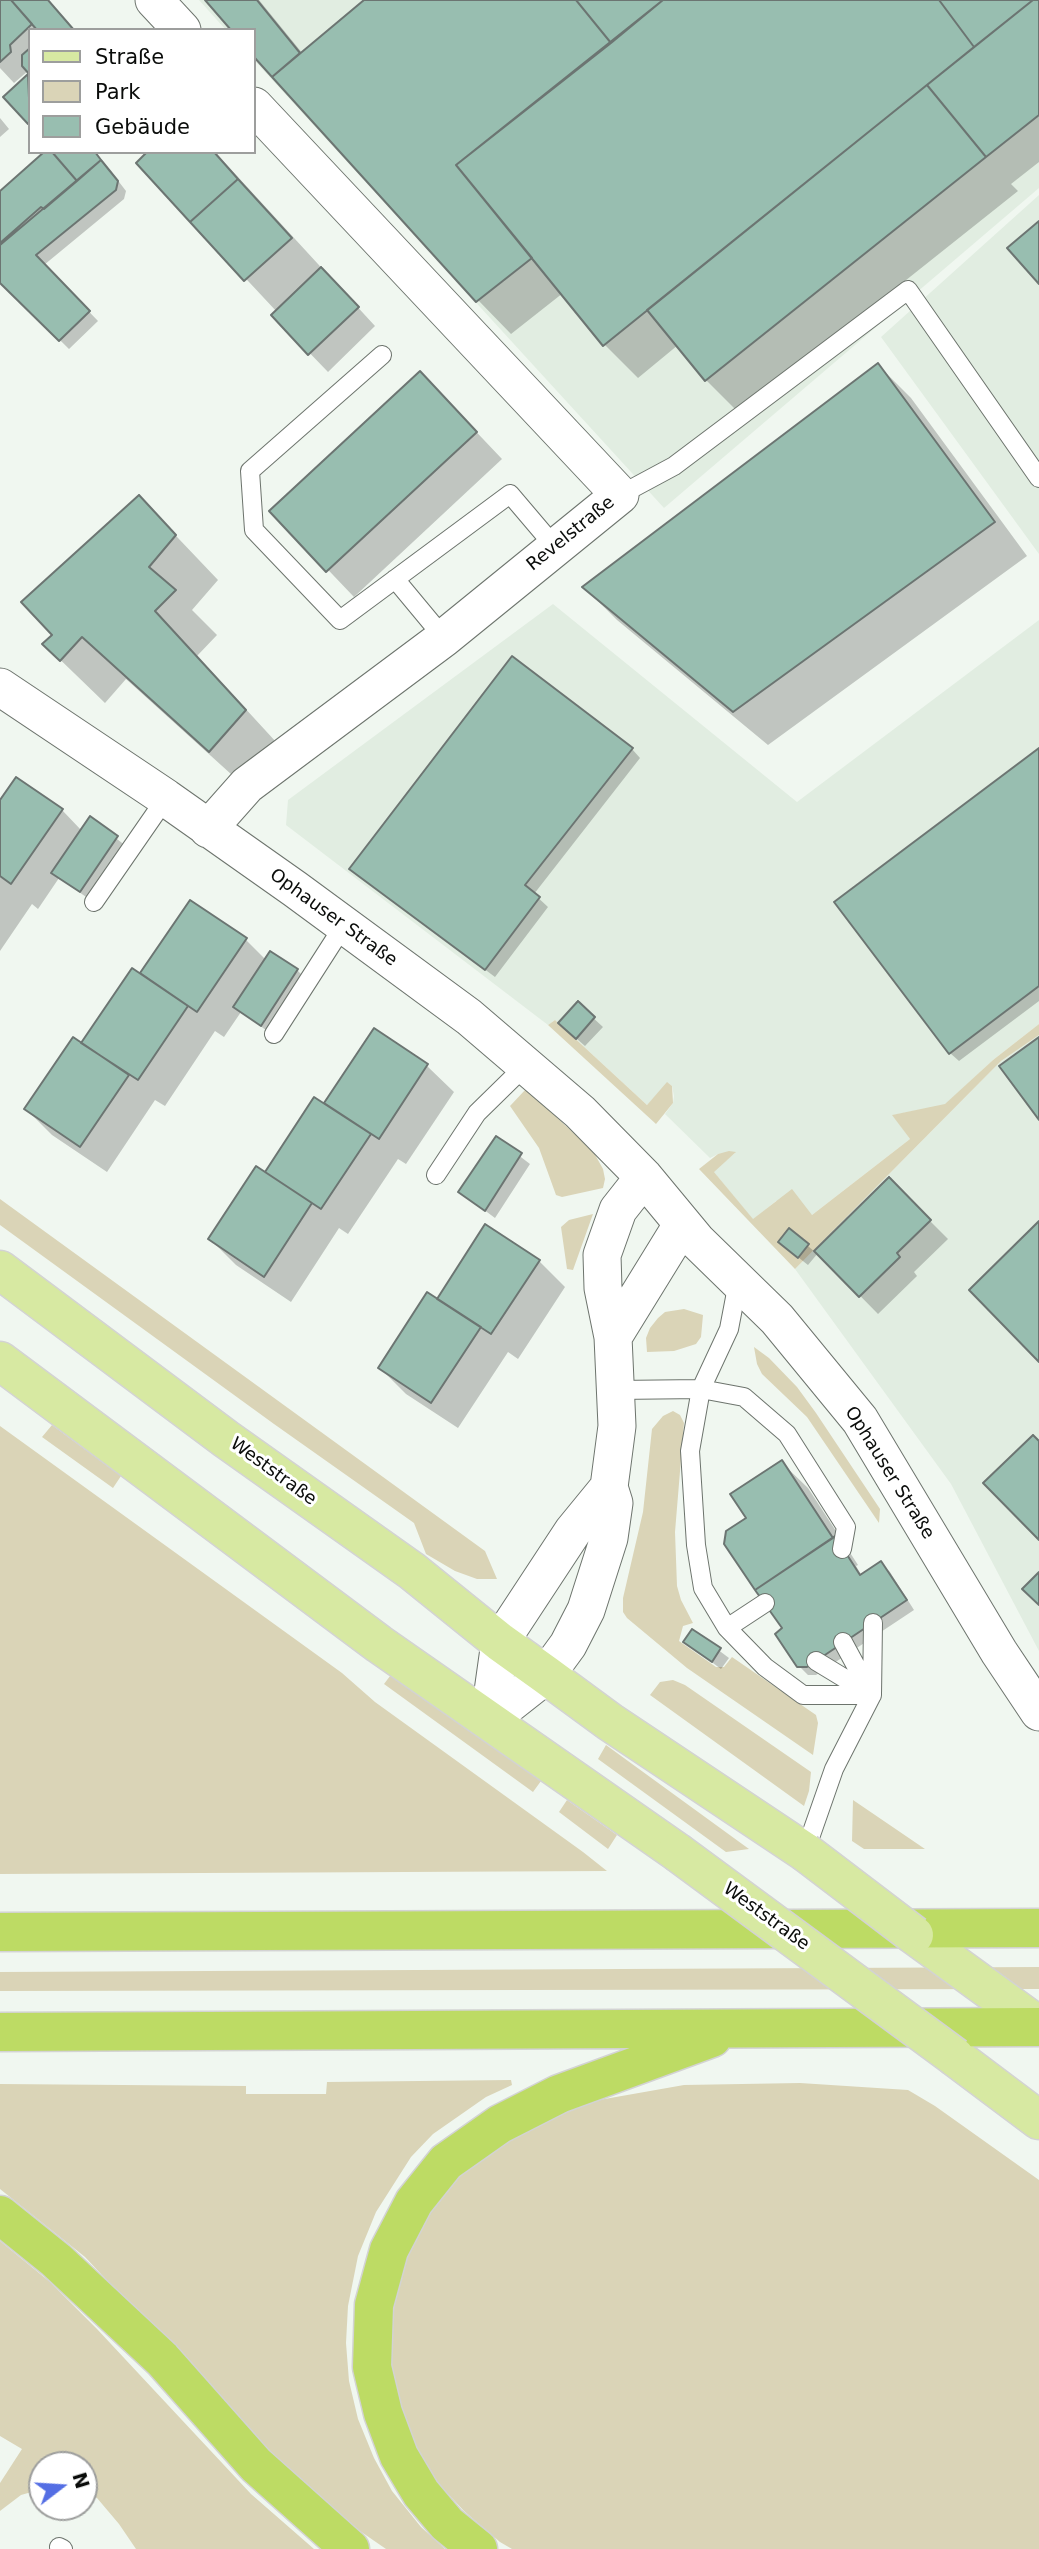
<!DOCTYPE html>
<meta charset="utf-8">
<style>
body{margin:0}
#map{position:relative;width:1039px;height:2549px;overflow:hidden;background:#f0f7f0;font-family:"DejaVu Sans",sans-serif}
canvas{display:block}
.legend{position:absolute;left:28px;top:28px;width:228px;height:126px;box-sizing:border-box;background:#fff;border:2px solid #9d9e9d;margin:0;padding:9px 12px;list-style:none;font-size:21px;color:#0a0c0a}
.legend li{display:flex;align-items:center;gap:14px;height:35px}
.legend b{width:35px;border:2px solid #9d9e9d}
.north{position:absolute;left:28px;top:2451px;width:70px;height:70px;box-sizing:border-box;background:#fff;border:2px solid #9d9e9d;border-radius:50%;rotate:73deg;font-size:19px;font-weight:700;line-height:28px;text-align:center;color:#0a0c0a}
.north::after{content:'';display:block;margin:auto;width:24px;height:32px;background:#546ee4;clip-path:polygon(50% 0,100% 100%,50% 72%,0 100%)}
</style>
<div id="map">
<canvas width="1039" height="2549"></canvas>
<ul class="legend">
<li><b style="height:9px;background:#d7e9a2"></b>Straße</li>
<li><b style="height:19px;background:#dad4b7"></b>Park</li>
<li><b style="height:19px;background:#98beb0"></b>Gebäude</li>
</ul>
<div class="north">N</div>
</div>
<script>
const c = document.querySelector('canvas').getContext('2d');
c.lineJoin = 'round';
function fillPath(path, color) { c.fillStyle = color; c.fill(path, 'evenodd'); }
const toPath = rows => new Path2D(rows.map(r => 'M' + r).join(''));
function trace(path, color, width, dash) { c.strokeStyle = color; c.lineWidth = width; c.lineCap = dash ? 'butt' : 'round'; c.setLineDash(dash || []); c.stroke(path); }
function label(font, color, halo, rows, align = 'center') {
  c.font = font + ' "DejaVu Sans",sans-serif'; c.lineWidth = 6; c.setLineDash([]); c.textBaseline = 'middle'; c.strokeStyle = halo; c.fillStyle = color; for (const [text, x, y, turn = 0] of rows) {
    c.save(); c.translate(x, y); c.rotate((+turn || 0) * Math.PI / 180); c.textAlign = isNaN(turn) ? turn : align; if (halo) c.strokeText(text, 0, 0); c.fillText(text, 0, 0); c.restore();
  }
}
fillPath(toPath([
 [199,0,1039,0,1039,188,664,508,254,60,254,30,226,30],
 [1039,195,1039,554,881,337],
 [553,604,797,802,1039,620,1039,1024,993,1060,945,1105,893,1115,910,1139,812,1215,776,1201,753,1220,713,1171,735,1153,718,1154,710,1158,665,1114,673,1103,674,1096,672,1086,668,1083,647,1105,555,1020,548,1025,286,825,288,800],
 [1039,1035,1039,1651,951,1484,795,1269,1001,1061]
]), '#e1ede1');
fillPath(toPath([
 [555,1020,647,1105,667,1082,672,1086,673,1103,656,1124,548,1025],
 [1039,1024,1039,1035,1001,1061,795,1269,699,1169,718,1154,729,1151,736,1152,714,1172,753,1219,792,1189,812,1215,910,1139,892,1115,945,1104,993,1060],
 [526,1089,593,1151,603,1169,605,1179,603,1188,562,1197,556,1195,539,1148,510,1106],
 [0,1199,485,1551,497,1579,477,1579,455,1571,426,1554,414,1523,274,1424,0,1225],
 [593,1214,573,1270,567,1269,561,1227,569,1220],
 [684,1309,703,1315,701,1337,696,1344,674,1351,647,1352,646,1338,650,1328,658,1318,665,1312],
 [754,1347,769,1358,797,1387,816,1413,880,1509,879,1523,807,1417,762,1374,757,1364],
 [673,1411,680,1415,684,1423,675,1532,677,1586,681,1600,693,1623,683,1626,679,1641,716,1667,724,1667,732,1657,816,1715,818,1723,813,1755,687,1668,627,1618,623,1612,623,1598,643,1512,652,1429,663,1416],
 [52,1425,121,1476,113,1488,42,1437],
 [0,1426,342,1673,375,1702,583,1852,607,1871,0,1874],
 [393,1672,541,1781,533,1792,384,1684],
 [673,1680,685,1685,811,1772,809,1791,804,1806,650,1695,660,1682],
 [606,1745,749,1849,726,1852,598,1759],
 [567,1800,617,1835,608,1849,559,1812],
 [853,1800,925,1849,864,1849,852,1841],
 [1039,1967,1039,1989,0,1991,0,1972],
 [511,2080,512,2085,486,2097,433,2134,411,2157,376,2212,358,2256,348,2306,346,2343,349,2381,358,2419,374,2458,392,2491,421,2527,445,2549,386,2549,344,2520,285,2470,85,2257,0,2189,0,2084,246,2086,246,2094,326,2094,327,2082],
 [800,2083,908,2090,935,2106,1039,2180,1039,2549,512,2549,500,2542,464,2511,434,2479,409,2439,390,2361,394,2287,413,2242,438,2196,473,2159,582,2103,684,2085],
 [0,2241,50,2282,97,2329,251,2494,314,2549,136,2549,119,2524,97,2498,84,2492,84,2465,42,2465,42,2489,21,2495,0,2511,0,2483,22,2449,0,2436]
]), '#dad4b7');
fillPath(toPath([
 [0,0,48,0,74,30,30,30,30,73,28,71,14,83,0,68],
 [207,0,259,0,303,54,368,0,1039,0,1039,162,1011,184,1018,191,739,413,706,380,678,345,638,378,605,345,563,293,511,334,478,300,254,54,254,30],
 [28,76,30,78,30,124,6,97],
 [0,118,9,129,0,137],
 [55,152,96,152,126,191,124,199,44,265,98,321,69,349,0,281,0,193],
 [150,152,215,152,375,326,328,372,273,315,277,312,138,163],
 [878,365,911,398,1027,556,768,745,617,620,584,587],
 [446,400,502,459,354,597,272,511],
 [139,497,218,580,192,610,217,635,197,656,288,755,253,794,126,679,105,703,44,644,54,635],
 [632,749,640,758,534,894,548,907,495,977,351,869],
 [1039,750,1039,1001,959,1061,950,1053],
 [0,804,62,810,82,831,91,819,126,846,89,899,59,878,38,909,32,904,0,951],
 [190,902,246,940,266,960,297,970,306,979,270,1033,241,1012,224,1037,215,1031,165,1106,155,1100,107,1172,52,1135,26,1109,140,976],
 [578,1004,603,1027,585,1046,569,1032],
 [374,1030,427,1066,454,1092,406,1164,398,1159,348,1234,339,1228,291,1302,236,1265,210,1239,325,1106],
 [496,1138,530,1164,495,1218,460,1192],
 [889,1180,948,1239,914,1272,917,1276,878,1314,818,1253,808,1265,789,1250,789,1230,815,1252],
 [539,1261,565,1287,518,1359,508,1352,458,1428,406,1394,380,1368,438,1301],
 [781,1462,808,1488,858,1565,856,1566,862,1576,881,1564,890,1572,914,1610,816,1675,808,1675,799,1666,748,1518],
 [693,1631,729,1658,721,1669,685,1642]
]), '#0003');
const building = toPath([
 [0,0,11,0,32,24,10,45,11,52,0,62,0,0],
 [11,0,48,0,74,30,37,30,11,0],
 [205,0,257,0,300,53,272,77,254,57,254,30,231,30,205,0],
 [364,0,576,0,611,43,456,165,532,258,476,302,272,77,364,0],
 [576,0,663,0,611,43,576,0],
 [663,0,939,0,974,47,603,346,456,165,663,0],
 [939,0,1033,0,974,47,939,0],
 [1033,0,1039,0,1039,115,986,157,927,85,1033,0],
 [30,48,30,75,22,66,22,55,30,48],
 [28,74,30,122,28,124,3,97,28,74],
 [927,85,986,157,705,381,647,310,927,85],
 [44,152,52,152,77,181,44,209,41,207,0,243,0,191,44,152],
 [52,152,95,152,101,160,77,181,52,152],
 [147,152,214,152,238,179,190,222,136,163,147,152],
 [101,160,118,181,116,190,36,255,90,311,59,341,0,283,0,245,101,160],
 [238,179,292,238,244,281,190,222,238,179],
 [1039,221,1039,284,1007,248,1039,221],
 [321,267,359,307,308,355,271,315,321,267],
 [878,363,995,522,733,712,582,587,878,363],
 [420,371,477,432,326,572,269,511,420,371],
 [139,495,176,535,149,567,176,590,155,611,246,710,209,752,82,637,60,661,42,644,52,635,21,602,139,495],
 [512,656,633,748,525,885,540,897,485,970,349,869,512,656],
 [1039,748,1039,986,949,1054,834,902,1039,748],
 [16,777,63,809,11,884,0,876,0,800,16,777],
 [90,816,118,836,80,892,51,873,90,816],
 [190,900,247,938,197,1012,140,973,190,900],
 [270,951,298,969,261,1026,233,1007,270,951],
 [132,968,188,1006,138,1080,81,1043,132,968],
 [578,1001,595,1017,576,1039,558,1023,578,1001],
 [374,1028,428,1064,379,1139,324,1103,374,1028],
 [73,1037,129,1075,80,1147,24,1109,73,1037],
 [1039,1037,1039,1120,999,1066,1039,1037],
 [314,1097,371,1134,321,1209,265,1172,314,1097],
 [496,1136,522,1153,485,1211,458,1192,496,1136],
 [256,1166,312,1203,264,1277,208,1239,256,1166],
 [889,1177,931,1220,897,1253,900,1257,859,1297,814,1251,889,1177],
 [1039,1221,1039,1362,969,1290,1039,1221],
 [485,1224,540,1260,491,1334,437,1299,485,1224],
 [789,1228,809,1244,798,1258,778,1242,789,1228],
 [427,1292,481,1327,431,1403,378,1368,427,1292],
 [1033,1435,1039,1441,1039,1540,983,1483,1033,1435],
 [782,1460,833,1538,755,1590,724,1544,726,1531,746,1518,730,1494,782,1460],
 [835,1536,860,1575,881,1561,907,1600,807,1667,797,1667,775,1634,782,1628,755,1590,835,1536],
 [1039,1572,1039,1605,1022,1589,1039,1572],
 [692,1629,721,1648,712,1662,683,1642,692,1629]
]);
fillPath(building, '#98beb0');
trace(building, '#6c7572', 2);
const lane = toPath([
 [382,355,250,471,254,530,340,620,510,494,555,547],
 [620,495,674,466,908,290,1039,478],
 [395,579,444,638],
 [94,902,166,798],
 [274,1034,344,925],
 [436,1175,477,1113,526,1065],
 [738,1282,729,1329,701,1389,690,1451,696,1545,703,1588,727,1628,765,1667,803,1695,872,1695,834,1769,805,1852],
 [616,1390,701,1389,744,1397,787,1434,846,1527,842,1549],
 [727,1628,765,1603],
 [843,1642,870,1692],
 [816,1661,872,1695],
 [872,1695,873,1623],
 [59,2547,63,2549]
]);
const street = toPath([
 [154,0,182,30],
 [0,687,166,798,295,889,469,1017,580,1112,644,1177,697,1241,777,1319,860,1420,999,1652,1039,1712],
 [208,829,247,785,444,638,620,495,254,106],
 [613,1337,682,1225],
 [489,1720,546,1675,568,1645,586,1610,609,1538,614,1503,609,1487,617,1426,613,1337,603,1288,602,1255,618,1210,644,1177],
 [489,1720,500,1642,573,1531,609,1487]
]);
const primary = toPath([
 [0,1270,226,1439,412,1571,500,1642,546,1675,610,1722,805,1852],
 [0,1361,379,1644,677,1852],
 [914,1935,1039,2026],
 [955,2057,1039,2120]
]);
const highway = toPath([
 [0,1932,1039,1928],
 [0,2032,1039,2027],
 [0,2215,56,2260,162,2359,256,2465,350,2549],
 [478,2549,447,2524,421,2493,399,2456,383,2413,372,2367,374,2305,389,2250,414,2202,446,2162,500,2124,559,2094,712,2038]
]);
trace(lane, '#6d746d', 20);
trace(street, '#6d746d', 39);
trace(primary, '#d3d3d3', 41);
trace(highway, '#d3d3d3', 41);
trace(lane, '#fff', 18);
trace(street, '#fff', 37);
trace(primary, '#d7e9a2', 38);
trace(highway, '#bddb64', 38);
const primaryBridge = toPath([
 [677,1852,955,2057],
 [805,1852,914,1935]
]);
trace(primaryBridge, '#d3d3d3', 41, []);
trace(primaryBridge, '#d7e9a2', 38);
label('18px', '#0a0c0a', '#fff', [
 ["Revelstraße",571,534,-39],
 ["Ophauser Straße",333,918,36],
 ["Weststraße",273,1472,36],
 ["Ophauser Straße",889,1473,58],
 ["Weststraße",766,1917,36]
]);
</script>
